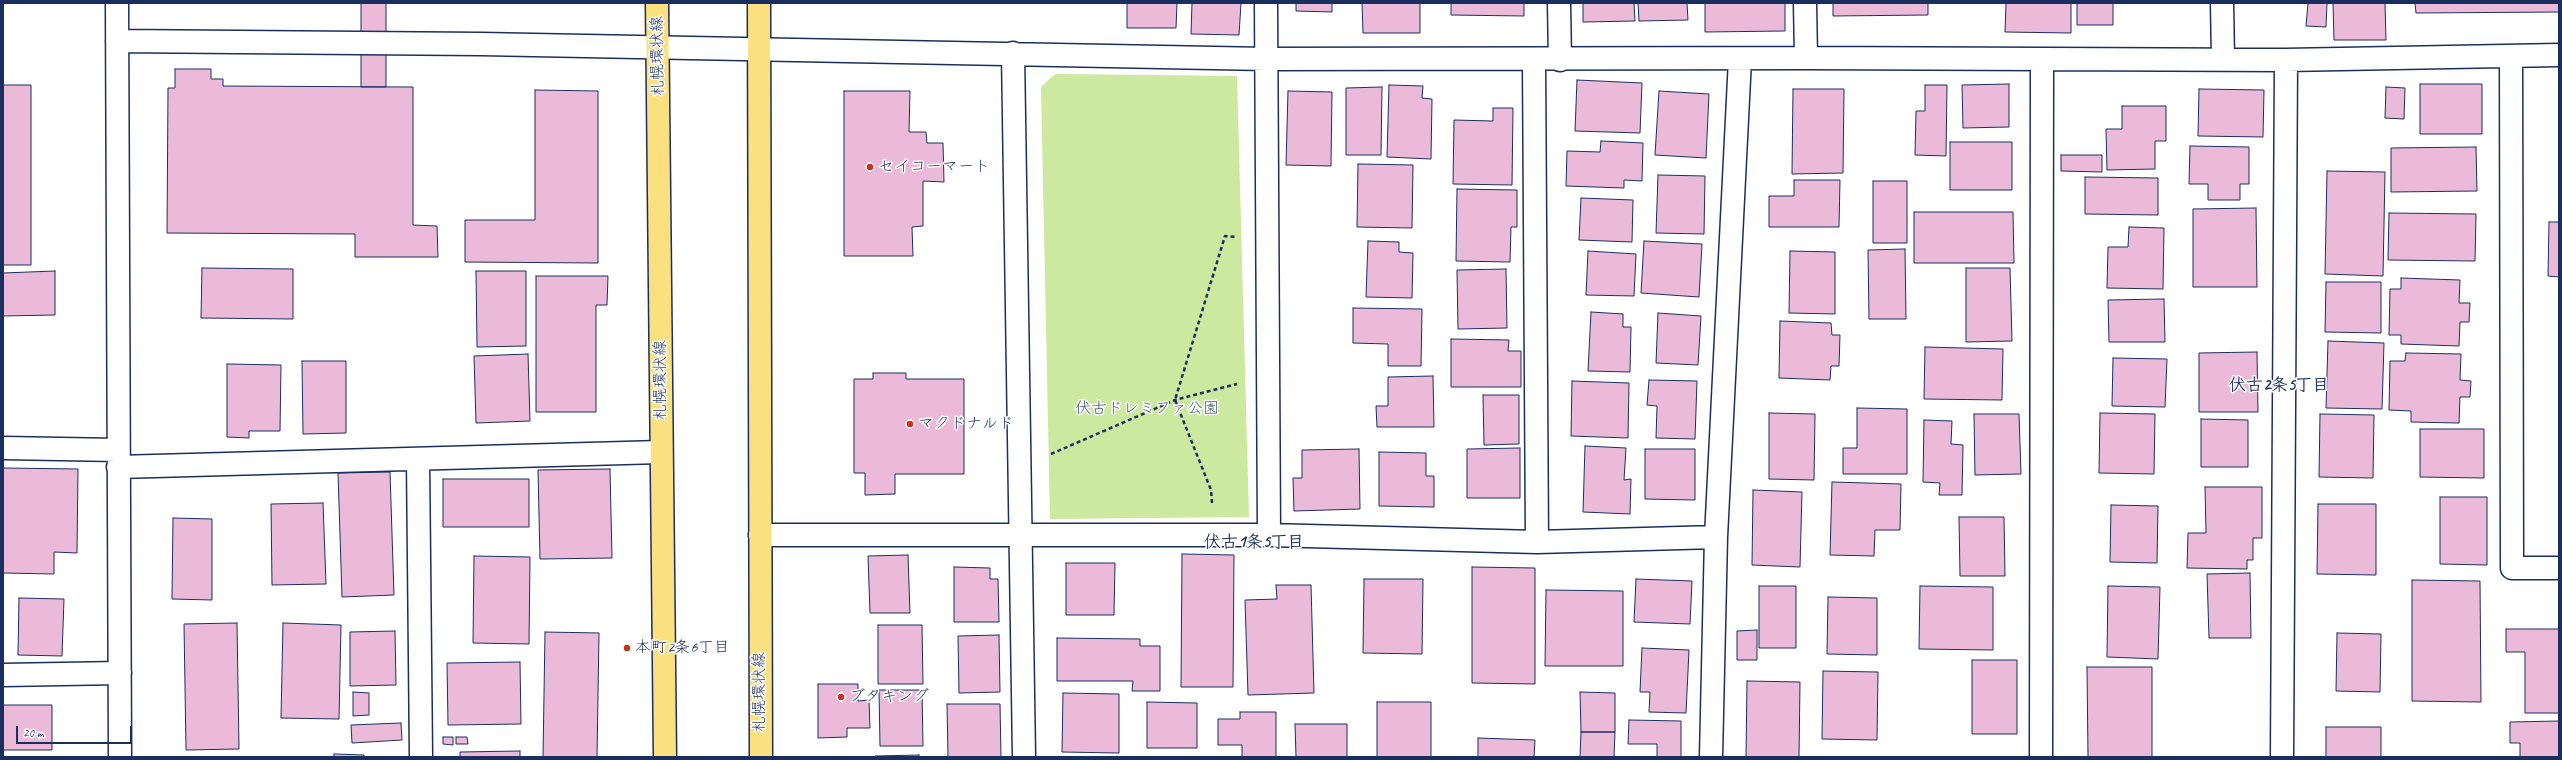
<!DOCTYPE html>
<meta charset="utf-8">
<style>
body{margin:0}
#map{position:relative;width:2562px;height:760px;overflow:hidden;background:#fff;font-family:Caveat,sans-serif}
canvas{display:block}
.frame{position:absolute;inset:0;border:4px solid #1b2f5e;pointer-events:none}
.scale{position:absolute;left:16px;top:726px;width:116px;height:18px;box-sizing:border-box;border:2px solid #1b2f5e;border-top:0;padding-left:5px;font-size:12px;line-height:14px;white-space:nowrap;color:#1b2f5e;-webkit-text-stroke:3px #fff;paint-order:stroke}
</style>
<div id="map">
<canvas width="2562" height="760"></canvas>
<div class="frame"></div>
<div class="scale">20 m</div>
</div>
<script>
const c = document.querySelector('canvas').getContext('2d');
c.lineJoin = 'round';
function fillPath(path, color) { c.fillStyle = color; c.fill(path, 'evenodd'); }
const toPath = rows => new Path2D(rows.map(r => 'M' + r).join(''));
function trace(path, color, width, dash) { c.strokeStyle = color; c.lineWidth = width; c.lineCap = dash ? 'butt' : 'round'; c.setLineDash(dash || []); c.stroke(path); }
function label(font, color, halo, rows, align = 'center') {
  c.font = font + ' Caveat,"Klee One",sans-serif'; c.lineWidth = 3; c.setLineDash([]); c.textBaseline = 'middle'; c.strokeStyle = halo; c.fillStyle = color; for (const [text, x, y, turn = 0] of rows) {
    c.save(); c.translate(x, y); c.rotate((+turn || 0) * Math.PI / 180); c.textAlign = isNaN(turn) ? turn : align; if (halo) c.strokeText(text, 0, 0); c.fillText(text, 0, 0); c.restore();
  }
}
fillPath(toPath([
 [1055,74,1237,76,1249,517,1050,519,1041,87]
]), '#cde89f');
const building = toPath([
 [361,3,386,3,386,87,361,87,361,3],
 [1127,3,1177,3,1176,28,1127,28,1127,3],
 [1192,3,1241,3,1239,35,1191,34,1192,3],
 [1296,3,1332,3,1332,12,1296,11,1296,3],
 [1362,3,1420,3,1420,33,1363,33,1362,3],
 [1451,3,1524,3,1524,16,1451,15,1451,3],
 [1583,3,1634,3,1635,21,1583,22,1583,3],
 [1638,3,1687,3,1688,20,1639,21,1638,3],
 [1705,3,1785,3,1785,31,1705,32,1705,3],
 [1833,3,1928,3,1928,15,1833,16,1833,3],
 [2006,3,2071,3,2071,33,2005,32,2006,3],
 [2077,3,2113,3,2113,25,2077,25,2077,3],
 [2308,3,2327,3,2326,27,2306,26,2308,3],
 [2333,3,2385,3,2386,40,2334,40,2333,3],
 [2415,3,2559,3,2559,12,2416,13,2415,3],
 [175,69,211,69,211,79,223,79,223,86,413,87,413,225,437,226,438,257,355,257,355,234,167,233,168,88,175,88,175,69],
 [1577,80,1642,83,1640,133,1575,131,1577,80],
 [2009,84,2009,127,1963,128,1962,85,2009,84],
 [2420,84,2482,84,2482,134,2420,134,2420,84],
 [3,85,31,85,31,265,3,265,3,85],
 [1389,85,1423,86,1422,98,1432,99,1431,159,1387,157,1389,85],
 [1925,85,1947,85,1946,156,1915,155,1916,111,1925,111,1925,85],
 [1382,87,1381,155,1346,155,1346,88,1382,87],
 [2386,87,2405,88,2404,119,2385,118,2386,87],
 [1793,89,1844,89,1843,173,1792,174,1793,89],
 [2199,89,2264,90,2263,137,2198,136,2199,89],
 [535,90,598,91,598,263,465,262,465,220,535,220,535,90],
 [844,91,910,91,909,132,926,132,927,143,943,143,944,182,923,181,923,226,912,227,913,256,844,256,844,91],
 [1288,91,1332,92,1331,166,1286,165,1288,91],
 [1659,91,1709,94,1706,158,1655,155,1659,91],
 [2122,106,2166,106,2166,141,2155,141,2155,169,2107,170,2106,129,2122,129,2122,106],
 [1493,108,1513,108,1512,185,1453,184,1454,120,1493,121,1493,108],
 [1601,141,1643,143,1642,181,1624,180,1624,188,1566,186,1567,151,1600,152,1601,141],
 [1950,142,2012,142,2012,190,1950,190,1950,142],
 [2190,146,2249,147,2249,184,2240,184,2240,200,2208,200,2208,184,2189,184,2190,146],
 [2476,147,2477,191,2391,192,2391,148,2476,147],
 [2061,155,2102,155,2102,172,2061,171,2061,155],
 [1358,164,1413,165,1412,228,1357,227,1358,164],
 [2327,171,2385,172,2383,276,2325,274,2327,171],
 [1658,175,1705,176,1704,234,1656,233,1658,175],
 [2085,177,2158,178,2158,215,2085,214,2085,177],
 [1794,180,1840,180,1839,227,1769,227,1769,196,1794,196,1794,180],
 [1873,181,1907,181,1907,243,1873,243,1873,181],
 [1457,189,1517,190,1517,227,1511,227,1510,262,1456,261,1457,189],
 [1581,198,1633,200,1632,242,1579,240,1581,198],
 [2256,208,2257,287,2193,287,2193,209,2256,208],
 [1914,212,2013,212,2014,263,1914,263,1914,212],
 [2389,213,2476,214,2475,261,2388,260,2389,213],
 [2549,222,2559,222,2559,277,2548,276,2549,222],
 [2129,227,2164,228,2163,289,2107,288,2108,247,2128,247,2129,227],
 [1368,241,1399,242,1399,252,1413,253,1412,298,1366,297,1368,241],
 [1644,241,1702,244,1699,297,1641,293,1644,241],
 [1905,249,1906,319,1869,319,1868,250,1905,249],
 [1588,251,1636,254,1634,296,1586,295,1588,251],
 [1790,251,1835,252,1835,314,1789,313,1790,251],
 [202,268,293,269,293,319,201,318,202,268],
 [1966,268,2010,268,2012,341,1966,342,1966,268],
 [1506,269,1507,328,1458,329,1457,270,1506,269],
 [55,271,55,315,3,316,3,273,55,271],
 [476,271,526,271,526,346,477,347,476,271],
 [536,276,608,276,607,305,596,305,596,412,536,412,536,276],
 [2401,278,2460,280,2459,303,2470,303,2469,322,2460,322,2459,346,2401,344,2401,335,2389,335,2390,289,2401,289,2401,278],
 [2326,282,2381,282,2381,333,2325,332,2326,282],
 [2164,299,2165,342,2109,342,2108,300,2164,299],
 [1353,308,1422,309,1421,366,1388,366,1388,344,1353,343,1353,308],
 [1591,312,1623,314,1623,327,1631,327,1630,372,1588,371,1591,312],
 [1658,313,1701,316,1698,365,1656,363,1658,313],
 [1780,321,1831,323,1832,335,1840,335,1839,366,1831,366,1830,380,1779,378,1780,321],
 [1451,339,1509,340,1508,351,1521,351,1521,387,1451,387,1451,339],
 [2328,341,2384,343,2382,409,2326,408,2328,341],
 [1925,347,2003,349,2002,400,1924,399,1925,347],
 [2257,352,2258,412,2199,412,2199,353,2257,352],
 [2406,353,2461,354,2460,380,2471,381,2470,397,2460,397,2459,423,2411,422,2411,411,2389,410,2390,361,2405,361,2406,353],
 [528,354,530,421,476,423,474,356,528,354],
 [2113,358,2167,359,2165,407,2112,406,2113,358],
 [302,361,346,361,346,433,303,434,302,361],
 [227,364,281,365,280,431,249,431,249,438,227,437,227,364],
 [873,373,906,373,906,379,964,379,964,474,895,474,895,494,865,495,865,473,854,473,854,379,873,379,873,373],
 [1433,376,1434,427,1377,427,1376,406,1388,406,1388,377,1433,376],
 [1649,380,1697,381,1695,439,1656,438,1657,406,1647,405,1649,380],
 [1572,381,1629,383,1628,438,1571,436,1572,381],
 [1483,395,1519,395,1519,444,1484,445,1483,395],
 [1857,408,1907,409,1907,474,1843,474,1843,448,1857,448,1857,408],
 [1769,413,1815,414,1814,480,1769,479,1769,413],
 [2100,413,2155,414,2154,474,2099,473,2100,413],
 [1974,414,2019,414,2021,474,1975,475,1974,414],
 [2320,414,2374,415,2373,478,2319,477,2320,414],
 [2201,419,2248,420,2248,467,2201,467,2201,419],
 [1924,420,1952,421,1951,444,1963,445,1962,495,1939,495,1940,483,1923,482,1924,420],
 [2420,429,2484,429,2484,478,2420,477,2420,429],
 [1585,446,1626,448,1624,480,1631,479,1630,514,1583,512,1585,446],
 [1520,448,1520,498,1467,498,1467,449,1520,448],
 [1359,449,1360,509,1294,511,1293,478,1302,478,1302,450,1359,449],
 [1645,449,1695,449,1695,500,1645,499,1645,449],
 [1379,452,1426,453,1426,476,1434,476,1434,507,1379,506,1379,452],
 [3,468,78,469,77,553,54,552,54,574,3,573,3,468],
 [610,469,612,558,540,559,538,470,610,469],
 [390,472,394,595,342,597,338,473,390,472],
 [443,479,529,479,529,527,443,527,443,479],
 [1832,482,1901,484,1900,530,1875,530,1874,556,1830,555,1832,482],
 [2205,487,2262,487,2262,538,2253,538,2253,560,2247,560,2247,569,2187,568,2188,533,2206,533,2205,487],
 [1753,490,1802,492,1800,567,1752,565,1753,490],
 [2440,497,2487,497,2487,565,2440,564,2440,497],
 [323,503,326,584,272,585,271,504,323,503],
 [2318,504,2376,504,2376,575,2317,574,2318,504],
 [2111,505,2158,506,2157,563,2110,562,2111,505],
 [1959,517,2004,517,2005,576,1960,576,1959,517],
 [173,518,212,519,212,600,172,599,173,518],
 [1182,554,1234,555,1233,687,1181,687,1182,554],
 [908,555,910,613,870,613,868,556,908,555],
 [474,556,530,557,529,644,473,643,474,556],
 [1066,563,1115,563,1114,615,1066,615,1066,563],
 [954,567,990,568,990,579,998,579,999,622,954,622,954,567],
 [1472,567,1535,568,1535,684,1472,683,1472,567],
 [2250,573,2251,638,2209,638,2207,574,2250,573],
 [1364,579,1423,579,1422,654,1363,653,1364,579],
 [1636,579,1692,581,1690,624,1634,622,1636,579],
 [2412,580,2480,581,2481,702,2412,701,2412,580],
 [1276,585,1311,585,1314,693,1248,695,1245,600,1277,599,1276,585],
 [1759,586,1796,586,1796,648,1759,648,1759,586],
 [1920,586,1993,587,1993,650,1919,649,1920,586],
 [2108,586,2160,587,2158,659,2107,657,2108,586],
 [1546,590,1623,591,1623,666,1545,666,1546,590],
 [1828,597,1877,598,1877,655,1827,654,1828,597],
 [19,598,64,599,62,656,18,655,19,598],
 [237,623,239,749,186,750,184,624,237,623],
 [283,623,341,625,339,719,281,718,283,623],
 [878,625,922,625,923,684,878,684,878,625],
 [2506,629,2559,629,2559,713,2525,713,2525,652,2506,652,2506,629],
 [1757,630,1757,660,1737,660,1737,631,1757,630],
 [395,631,396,685,350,686,350,632,395,631],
 [545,632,599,633,597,757,543,757,545,632],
 [2337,633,2381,634,2380,692,2336,691,2337,633],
 [999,635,1000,692,959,693,958,636,999,635],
 [1057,638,1140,639,1140,646,1160,646,1160,691,1132,691,1133,681,1057,681,1057,638],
 [1642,648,1689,650,1686,713,1649,712,1650,692,1640,692,1642,648],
 [1972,660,2017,660,2017,734,1972,734,1972,660],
 [520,662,521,724,448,725,447,663,520,662],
 [2087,667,2152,667,2152,757,2088,757,2087,667],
 [1823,671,1878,672,1877,740,1822,739,1823,671],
 [1747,681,1800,682,1799,757,1746,757,1747,681],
 [818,684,858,684,858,701,869,700,870,728,847,728,847,737,818,738,818,684],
 [879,690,922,690,923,746,880,746,879,690],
 [353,692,369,693,369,715,353,716,353,692],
 [1580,692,1615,693,1615,732,1581,732,1580,692],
 [1063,693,1119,694,1119,753,1062,752,1063,693],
 [1147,702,1197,703,1197,748,1147,748,1147,702],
 [1377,702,1431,702,1431,757,1377,757,1377,702],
 [947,704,1000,704,1001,757,948,757,947,704],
 [3,705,52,705,52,750,3,750,3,705],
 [1240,712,1276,712,1276,757,1242,757,1242,745,1218,745,1218,719,1240,719,1240,712],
 [1629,720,1681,721,1681,757,1657,757,1657,744,1628,744,1629,720],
 [2559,721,2559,757,2520,757,2520,743,2510,743,2510,722,2559,721],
 [401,723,402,740,352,743,351,725,401,723],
 [1295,724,1347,724,1347,757,1296,757,1295,724],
 [2326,727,2381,727,2381,757,2326,757,2326,727],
 [1581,732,1615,732,1614,757,1580,757,1581,732],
 [443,737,453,737,453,745,443,744,443,737],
 [456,737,467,737,468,744,456,744,456,737],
 [1478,738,1535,740,1534,757,1478,757,1478,738],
 [520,751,520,757,460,757,460,752,520,751],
 [334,754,364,755,364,757,334,757,334,754],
 [919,755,919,757,875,757,875,756,919,755]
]);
fillPath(building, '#ecbad9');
trace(building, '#1b2f5e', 1);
const minor = toPath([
 [117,3,120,757],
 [1266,3,1269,535],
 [1559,3,1560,60],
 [1805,3,1806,58],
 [2222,3,2223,59],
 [117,41,481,44,1266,59,1806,58,2286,60,2559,55],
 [1013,53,1024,757],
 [2511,56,2512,568,2559,568],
 [1534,60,1537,542],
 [3,448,118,450],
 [418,460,421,757],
 [118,467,661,452],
 [760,535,1269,535,1537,542,1716,537],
 [3,675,120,673],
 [1711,757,1716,537,1740,59],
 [2041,757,2042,60],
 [2282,757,2286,60]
]);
const major = toPath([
 [657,3,665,757],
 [759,3,761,757]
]);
trace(minor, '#1b2f5e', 25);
trace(major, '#1b2f5e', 25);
trace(toPath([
 [1051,454,1175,400,1237,384],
 [1212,503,1211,490,1175,400,1225,236,1236,237]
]), '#1b2f5e', 2.5, [4, 3]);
trace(minor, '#fff', 22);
trace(major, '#fbe080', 22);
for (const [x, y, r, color] of [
 [870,167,4,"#c8321e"],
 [910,424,4,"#c8321e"],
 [627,648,4,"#c8321e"],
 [841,697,4,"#c8321e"]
]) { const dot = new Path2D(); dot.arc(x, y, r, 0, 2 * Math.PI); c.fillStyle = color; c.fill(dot); trace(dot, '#fff', 1.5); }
label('16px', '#1b2f5e', '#fff', [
 ["札幌環状線",658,56,-91],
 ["札幌環状線",661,380,-90],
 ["札幌環状線",760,692,-90]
]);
label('16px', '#1b2f5e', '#fff', [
 ["セイコーマート",878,167],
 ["マクドナルド",918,424],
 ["本町2条6丁目",635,648],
 ["ブタキング",849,697]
], 'left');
label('16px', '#485d6e', '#fff', [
 ["伏古ドレミファ公園",1147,409]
]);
label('bold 17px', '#1b2f5e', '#fff', [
 ["伏古2条5丁目",2279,386],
 ["伏古1条5丁目",1254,543]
]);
</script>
